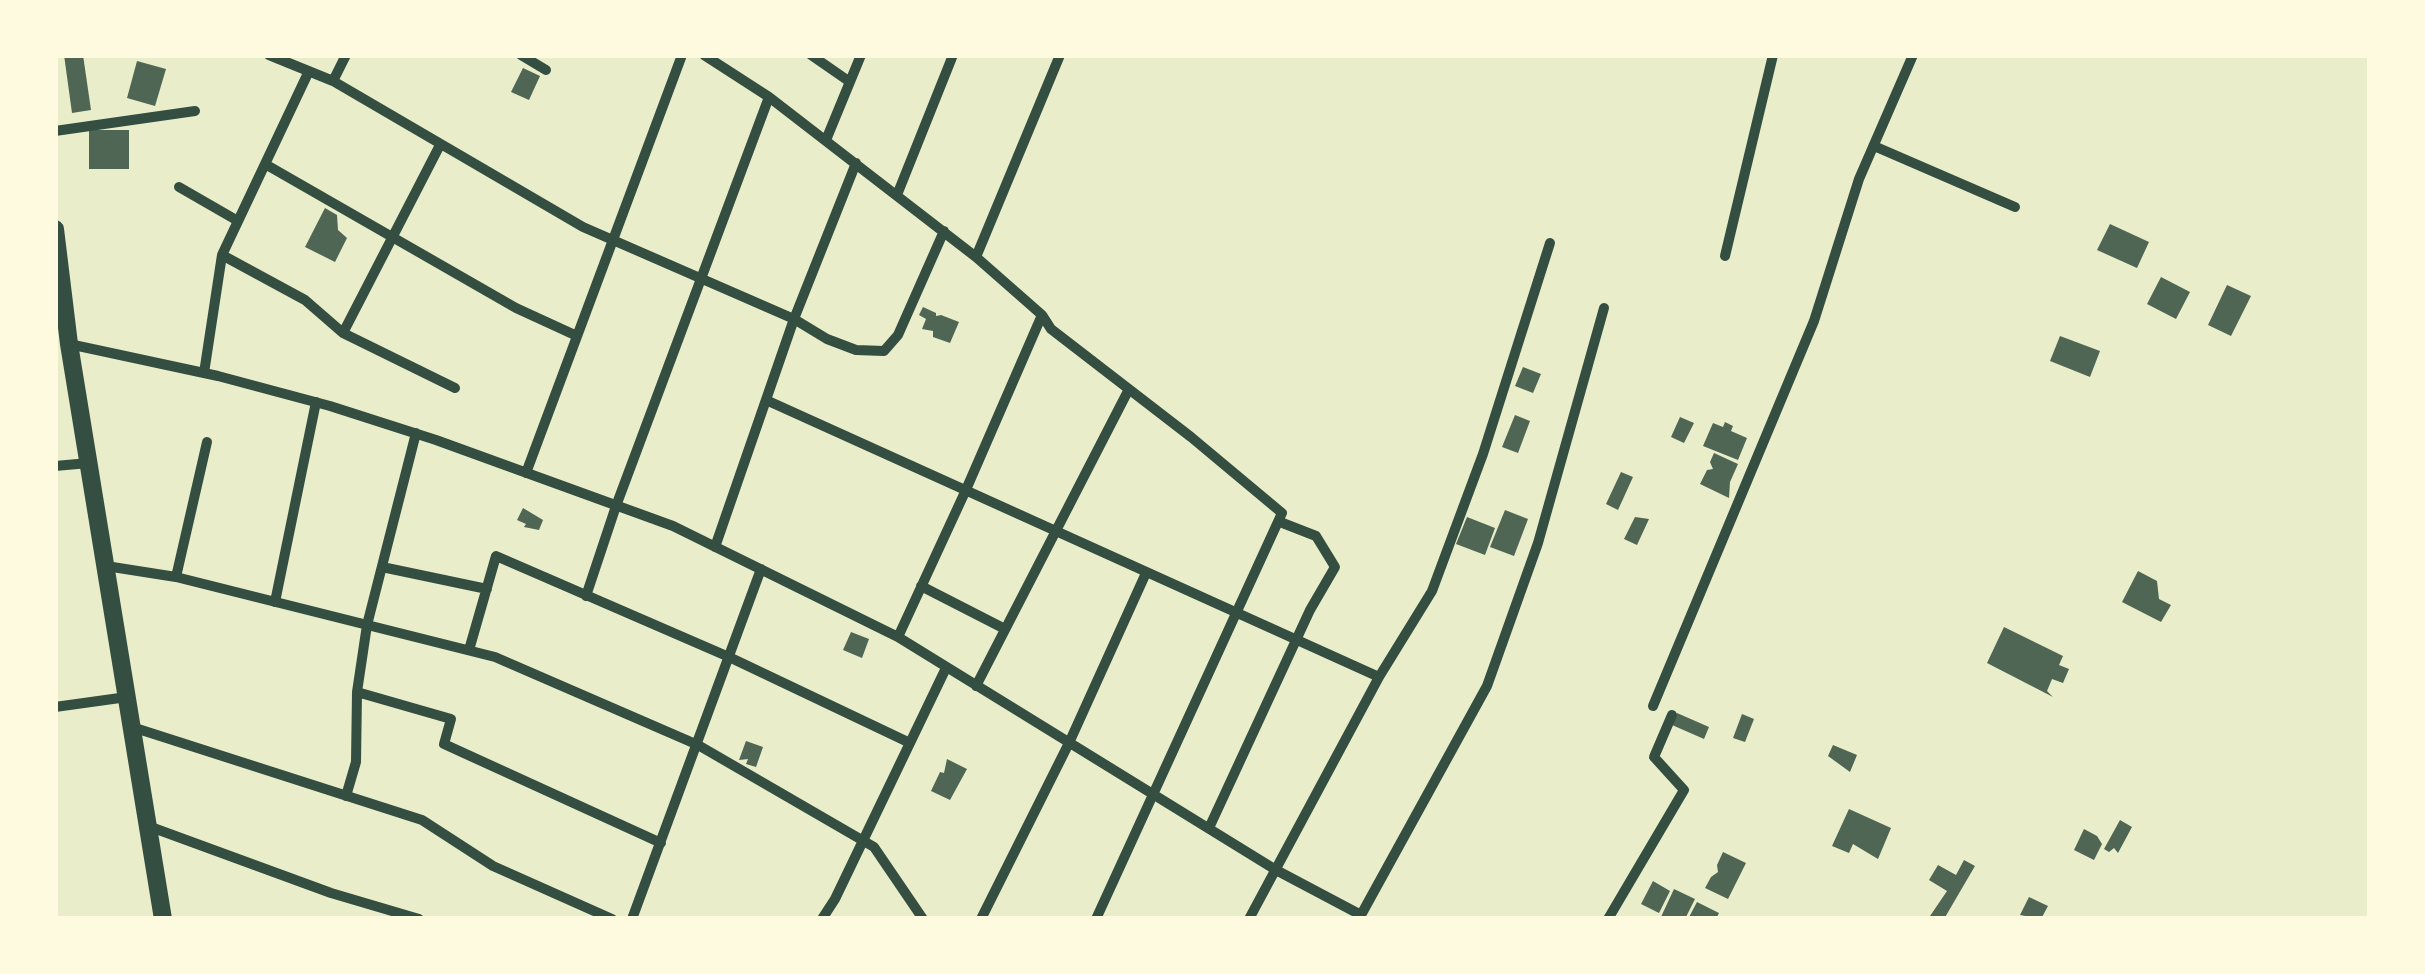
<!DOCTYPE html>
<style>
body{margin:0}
#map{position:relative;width:2425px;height:974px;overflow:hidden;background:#e9edc9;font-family:"Asap Condensed",sans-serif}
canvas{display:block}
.frame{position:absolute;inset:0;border:58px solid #fefae0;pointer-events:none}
</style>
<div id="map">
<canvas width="2425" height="974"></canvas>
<div class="frame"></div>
</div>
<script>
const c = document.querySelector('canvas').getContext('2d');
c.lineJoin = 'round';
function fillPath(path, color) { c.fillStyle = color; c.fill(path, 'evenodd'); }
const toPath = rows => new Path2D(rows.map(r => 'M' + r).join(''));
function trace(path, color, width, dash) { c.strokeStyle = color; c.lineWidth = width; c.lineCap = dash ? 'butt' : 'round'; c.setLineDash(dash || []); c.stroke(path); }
fillPath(toPath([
 [64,55,83,55,91,110,72,113],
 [137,61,166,69,155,106,127,98],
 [523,68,540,76,529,100,511,92],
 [89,130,129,130,129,169,89,169],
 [325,208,337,215,338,230,347,238,335,262,305,247],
 [2110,224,2149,242,2137,268,2097,250],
 [2161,277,2190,292,2176,319,2147,304],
 [2227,285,2251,296,2231,336,2208,325],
 [923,307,936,313,936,316,941,315,959,322,950,343,933,337,933,331,922,329,926,319,919,315],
 [2060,336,2100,351,2090,377,2050,361],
 [1523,367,1541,374,1533,393,1515,386],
 [1515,415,1530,421,1518,453,1502,447],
 [1680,417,1694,423,1684,443,1671,437],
 [1725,422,1733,426,1731,431,1747,438,1738,460,1703,446,1713,423,1723,427],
 [1714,453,1738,464,1730,482,1729,498,1700,484,1707,470,1713,469,1710,462],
 [1621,472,1633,477,1618,510,1606,504],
 [523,508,543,520,539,530,524,527,526,524,517,520],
 [1505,510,1528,519,1514,556,1490,547],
 [1467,517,1495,528,1485,555,1456,544],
 [1635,517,1649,519,1637,545,1624,539],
 [2138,571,2157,581,2159,599,2171,605,2161,622,2122,602],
 [2004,627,2063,656,2059,665,2069,669,2063,683,2052,679,2047,691,2053,697,1987,663],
 [851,632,869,639,862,658,843,650],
 [1677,713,1709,727,1704,739,1672,725],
 [1742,714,1754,719,1745,742,1733,738],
 [746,741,763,747,756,767,746,764,748,759,739,760],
 [1833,745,1857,755,1850,772,1828,756],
 [947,759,967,769,950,800,931,791,940,772,944,773],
 [1849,809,1891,828,1878,859,1853,844,1849,853,1832,846],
 [2120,820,2132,827,2118,853,2114,848,2109,852,2104,849],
 [2084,829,2097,836,2102,844,2094,860,2074,850],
 [1723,852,1746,863,1728,899,1705,888,1711,877,1718,872,1717,865],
 [1964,860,1975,866,1944,919,1928,919,1947,891,1929,880,1938,865,1956,875],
 [1653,881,1670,891,1659,913,1641,904],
 [1674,889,1695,899,1685,919,1660,919],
 [2029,897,2048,906,2041,919,2020,915],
 [1697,902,1719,913,1716,919,1688,919]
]), '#4f6655');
trace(toPath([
 [269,55,333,81,583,227,794,319,715,547],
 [521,55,546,70],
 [704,55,769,97,976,257,1060,55],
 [811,55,850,82],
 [309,71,222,255,305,300,343,333,455,388],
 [333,81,346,55],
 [55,131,195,111],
 [826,140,861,55],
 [1874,146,2015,207],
 [856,163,794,319,827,339,856,350,884,351,898,335,944,231],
 [265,164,516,308,577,336],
 [179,187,238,221],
 [897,195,953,55],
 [1725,256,1773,55],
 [976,257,1042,315,1051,329,1191,437,1282,513,1096,919],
 [343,333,440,145],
 [69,344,218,376,330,406,436,440,673,526,898,637,1276,870,1361,915,1487,686,1538,543,1604,308],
 [204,373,222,255],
 [766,400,1379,677],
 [416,433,367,625,357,692,451,719,444,744,661,843],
 [55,466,89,463],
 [526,473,682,55],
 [106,566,176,577,495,657,698,745,874,847,923,919],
 [382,567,487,589],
 [176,577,207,442],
 [921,586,1005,629],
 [586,596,616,506,769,97],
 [275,602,316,402],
 [898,637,965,492,1042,315],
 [469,650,496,556,729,657,910,743],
 [976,686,1129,389],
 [1653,706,1814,321,1859,179,1913,55],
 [55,707,127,697],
 [132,727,422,820,493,866,612,919],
 [346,796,356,762,357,692],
 [148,826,331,893,419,919],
 [1209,828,1310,610,1335,567,1316,536,1280,522],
 [632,919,761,569],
 [822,919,835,899,946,668],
 [981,919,1069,743,1146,573],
 [1249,919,1379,677,1432,591,1483,454,1550,243],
 [1608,919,1684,790,1654,757,1672,715]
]), '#344e41', 10);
trace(toPath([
 [55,229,69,344,163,919]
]), '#344e41', 18);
</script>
